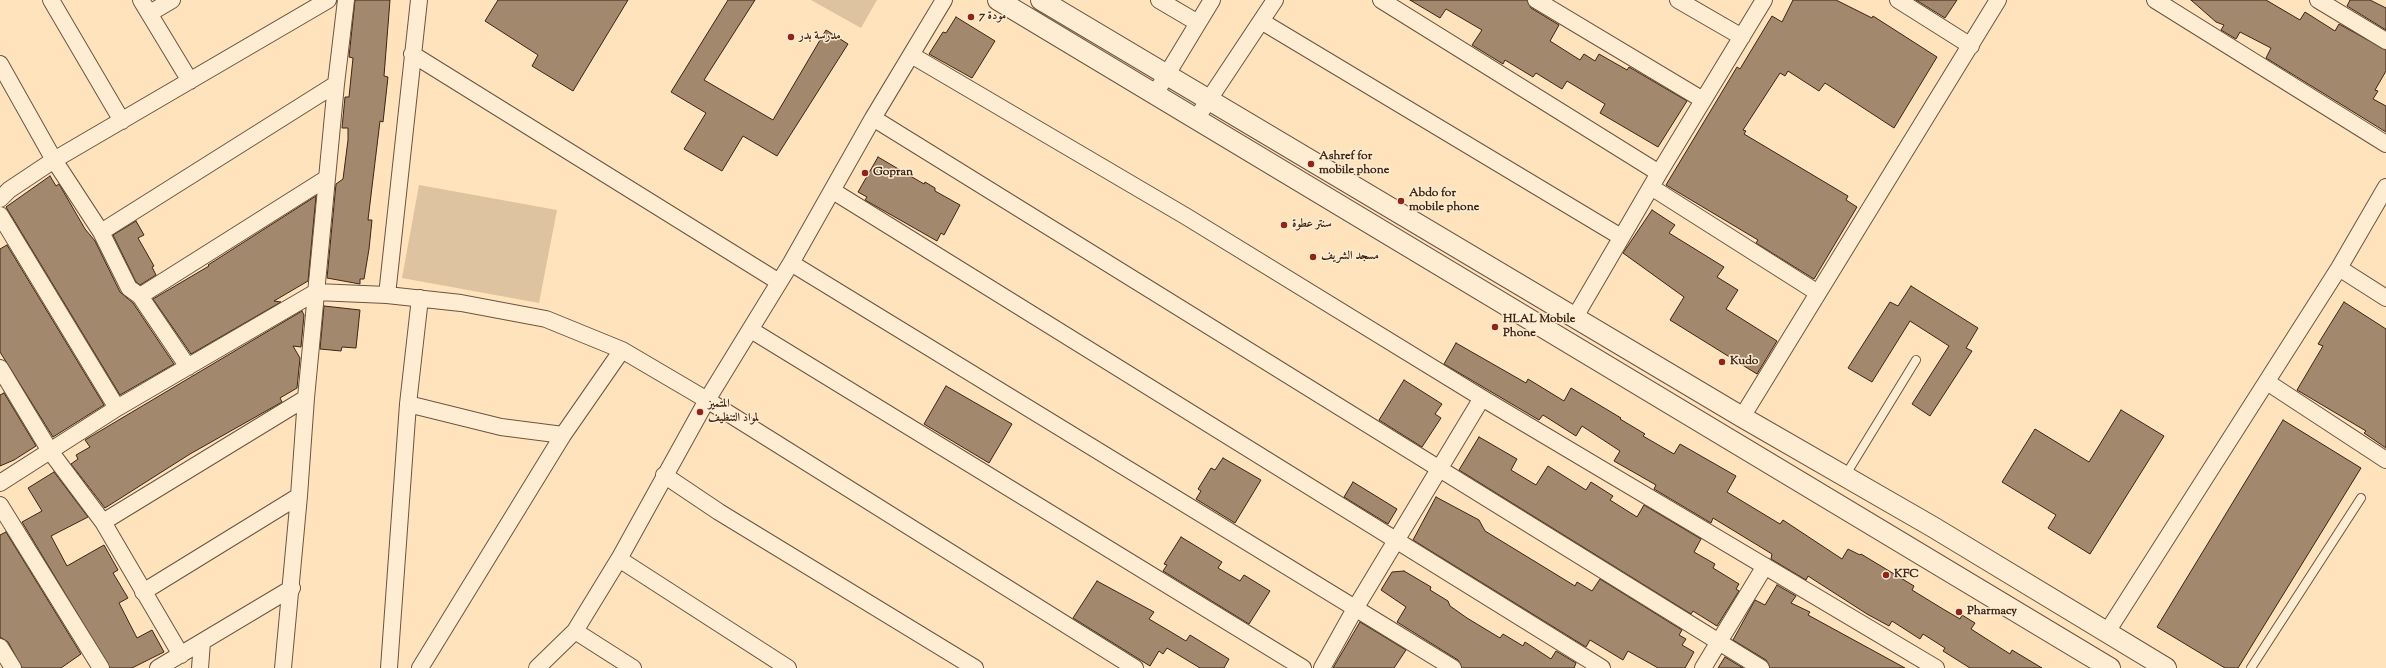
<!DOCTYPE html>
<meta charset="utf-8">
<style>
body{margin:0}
canvas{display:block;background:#fee3bc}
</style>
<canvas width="2386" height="668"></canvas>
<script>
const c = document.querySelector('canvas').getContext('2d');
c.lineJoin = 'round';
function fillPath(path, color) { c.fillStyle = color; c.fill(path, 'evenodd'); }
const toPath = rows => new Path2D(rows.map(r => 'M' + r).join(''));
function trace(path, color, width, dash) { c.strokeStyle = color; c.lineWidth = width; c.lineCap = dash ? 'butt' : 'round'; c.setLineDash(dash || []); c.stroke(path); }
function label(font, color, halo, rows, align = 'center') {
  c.font = font + ' "Sorts Mill Goudy",Amiri,serif'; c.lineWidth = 3; c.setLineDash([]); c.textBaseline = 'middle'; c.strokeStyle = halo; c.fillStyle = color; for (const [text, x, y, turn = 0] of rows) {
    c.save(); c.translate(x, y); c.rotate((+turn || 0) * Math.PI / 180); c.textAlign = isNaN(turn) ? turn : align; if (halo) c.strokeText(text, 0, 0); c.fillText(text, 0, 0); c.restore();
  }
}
fillPath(toPath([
 [811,0,877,0,861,28],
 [419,185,557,210,539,303,402,278]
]), '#ddc3a0');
const building = toPath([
 [355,0,390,0,384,76,388,77,383,122,380,121,368,220,372,220,369,249,364,279,360,279,360,284,327,278,336,184,343,179,348,140,348,128,342,128,345,97,349,97,353,58,349,57,355,0],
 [498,0,628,0,573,91,532,66,538,55,485,21,498,0],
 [728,0,755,0,704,80,773,120,826,30,848,44,777,156,743,136,722,171,684,149,706,113,671,92,728,0],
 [1410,0,1527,0,1531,8,1559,25,1550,41,1580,60,1584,54,1595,61,1599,54,1627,70,1629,67,1687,101,1658,147,1600,113,1605,104,1567,81,1562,89,1536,73,1533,77,1505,60,1503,64,1472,45,1482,30,1446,9,1440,18,1410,0],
 [1793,0,1836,0,1872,18,1873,16,1937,57,1894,128,1825,83,1819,91,1788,71,1785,76,1780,73,1743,130,1746,131,1744,134,1848,196,1846,200,1857,207,1814,279,1756,243,1758,240,1666,185,1737,67,1740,69,1772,16,1782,22,1793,0],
 [1916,0,1957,0,1945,18,1916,0],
 [2191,0,2266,0,2300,20,2305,12,2335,31,2339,24,2386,50,2386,71,2375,90,2378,91,2373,99,2386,106,2386,132,2266,58,2271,48,2240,32,2236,39,2221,30,2224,25,2216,22,2191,0],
 [2350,0,2370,0,2386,8,2386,30,2347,6,2350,0],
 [956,17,995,41,972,78,929,54,943,32,946,33,956,17],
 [878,157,924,184,925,182,935,188,935,191,960,205,944,235,941,233,937,241,865,200,867,197,858,192,878,157],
 [50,176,56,186,59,184,85,229,95,241,120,292,133,303,174,364,120,395,6,207,50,176],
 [316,196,308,281,274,301,281,302,191,354,153,299,209,266,208,265,316,196],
 [1652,210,1675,225,1669,233,1724,267,1717,277,1738,290,1726,309,1777,341,1757,374,1670,320,1684,297,1623,253,1652,210],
 [136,221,144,235,138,238,154,266,152,267,156,275,140,285,136,282,113,235,136,221],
 [7,245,104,405,53,437,0,352,0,249,7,245],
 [1911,286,1978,328,1966,348,1972,351,1930,416,1912,404,1949,346,1910,321,1872,382,1848,368,1890,302,1898,306,1911,286],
 [2344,302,2386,329,2386,448,2364,433,2366,431,2297,390,2323,346,2318,344,2344,302],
 [324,306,360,310,356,348,342,347,341,351,320,349,324,306],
 [302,311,304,315,301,347,293,346,300,358,297,388,280,398,282,402,190,454,105,508,71,464,78,459,76,455,90,447,85,440,302,311],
 [1456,343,1526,383,1528,379,1564,401,1571,388,1621,418,1620,419,1645,434,1643,436,1674,454,1680,444,1736,476,1727,492,1780,524,1783,520,1842,559,1848,549,1860,555,1861,554,1914,586,1912,590,1943,609,1960,619,1962,615,1975,623,1971,629,2010,654,2012,650,2042,668,1970,668,1943,651,1945,648,1923,634,1920,639,1892,621,1889,626,1867,614,1808,576,1806,580,1771,559,1772,554,1713,518,1711,523,1654,489,1656,485,1614,461,1620,451,1582,426,1576,436,1543,415,1539,420,1444,364,1456,343],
 [1404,380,1442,404,1435,414,1441,418,1422,447,1379,420,1404,380],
 [946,386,1012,424,989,463,924,424,946,386],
 [4,393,36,446,14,460,0,466,0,395,4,393],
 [2121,410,2164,436,2090,554,2048,528,2056,515,2002,482,2035,429,2089,462,2121,410],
 [2283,420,2361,468,2238,668,2225,668,2157,627,2283,420],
 [1479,437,1517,459,1511,470,1536,485,1548,466,1586,490,1591,482,1613,496,1610,500,1637,517,1644,505,1701,539,1694,552,1715,564,1713,568,1739,584,1736,589,1739,591,1717,626,1693,611,1691,614,1459,470,1479,437],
 [1223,458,1261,480,1235,523,1196,499,1201,491,1198,489,1211,468,1215,470,1223,458],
 [54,472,88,517,51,536,67,566,104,545,118,570,113,573,128,598,119,603,137,638,152,630,164,652,132,668,110,668,22,522,42,511,28,488,54,472],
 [1353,482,1397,509,1388,524,1344,497,1353,482],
 [1436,497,1479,520,1485,531,1575,586,1577,582,1592,591,1600,579,1682,630,1679,635,1686,639,1682,645,1694,652,1685,668,1658,668,1628,651,1623,660,1590,640,1586,647,1413,540,1436,497],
 [6,532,81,654,61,668,22,668,8,642,0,637,0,535,6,532],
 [1181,537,1222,562,1218,568,1240,581,1244,575,1270,591,1249,624,1163,571,1167,565,1164,564,1181,537],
 [1404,571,1431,587,1430,590,1448,601,1450,606,1467,618,1500,638,1503,634,1523,646,1525,642,1551,659,1556,651,1576,663,1574,668,1462,668,1458,660,1397,622,1406,607,1381,590,1392,572,1404,571],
 [1097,581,1154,612,1149,619,1171,632,1186,641,1190,635,1229,659,1224,668,1200,668,1167,648,1163,654,1159,651,1150,666,1073,618,1097,581],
 [1777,585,1796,596,1791,603,1810,612,1808,615,1905,668,1770,668,1766,660,1733,640,1755,600,1765,605,1777,585],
 [1360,622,1406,650,1394,668,1333,668,1360,622],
 [1725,657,1743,668,1718,668,1725,657]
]);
fillPath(building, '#a2886c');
trace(building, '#3e2516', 1);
const service = toPath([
 [1845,476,1916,360],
 [2251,668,2361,498]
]);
const minor = toPath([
 [51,0,122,121],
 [141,0,190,81],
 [1159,0,1198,23],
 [1381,0,1659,173],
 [1536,0,1703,100],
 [1678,0,1742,37],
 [1898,0,1971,46],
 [2155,0,2386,144],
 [2318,0,2386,41],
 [150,13,172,0],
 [1261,21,1621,237],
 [412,54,779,282],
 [913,56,1187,217,1482,398,1936,668],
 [0,64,54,160,101,232,129,288,140,296,188,367],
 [1155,94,1212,0],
 [873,118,1761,668],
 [1196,119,1275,0],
 [1651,187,1818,293],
 [833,191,1602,668],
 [0,199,9,190,54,160,328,0],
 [0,215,117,408],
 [101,232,336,84],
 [791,263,1453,668],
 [2339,268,2386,298],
 [387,295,419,0],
 [140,296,327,178],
 [1575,317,1659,173,1764,0],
 [751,330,1303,668],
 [0,368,50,451,103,522,181,655],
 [2267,382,2386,460],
 [408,404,501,427,563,435],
 [1742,417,1998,0],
 [664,475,719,512,975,668],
 [0,483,117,408,316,292,387,295,461,303,546,319,622,350,707,400,1135,668],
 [0,505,101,668],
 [103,522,306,398],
 [619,559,788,668],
 [143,592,299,496],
 [575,631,633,668],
 [2107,632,2339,268,2386,187],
 [0,647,13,668],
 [158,668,292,588],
 [200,668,202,642],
 [283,668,299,496,306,398,336,84,346,0],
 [389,668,408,404,420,298],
 [420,668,563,435,622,350],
 [537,668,575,631,619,559,707,400,791,263,873,118,944,0],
 [1322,668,1356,607,1482,398],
 [1703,668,1765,566]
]);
const tertiary = toPath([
 [998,0,2110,668],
 [1041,0,1742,417,1933,527,2166,668]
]);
trace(service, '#6e5440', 10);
trace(minor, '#6e5440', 18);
trace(tertiary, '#6e5440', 22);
trace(service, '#feedd3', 8);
trace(minor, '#feedd3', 16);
trace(tertiary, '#feedd3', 20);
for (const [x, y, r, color] of [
 [971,17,4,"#8f2418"],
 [791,37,4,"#8f2418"],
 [1311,164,4,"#8f2418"],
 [865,173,4,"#8f2418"],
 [1401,201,4,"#8f2418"],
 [1284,225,4,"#8f2418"],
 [1313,257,4,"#8f2418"],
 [1495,327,4,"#8f2418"],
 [1722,362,4,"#8f2418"],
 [700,412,4,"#8f2418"],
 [1886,575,4,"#8f2418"],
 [1959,612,4,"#8f2418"]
]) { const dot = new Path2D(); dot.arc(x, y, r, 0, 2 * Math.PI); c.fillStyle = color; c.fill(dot); trace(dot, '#feedd3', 1.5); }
label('bold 12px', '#3e2516', '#feedd3', [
 ["مودة 7",979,17],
 ["مدرسة بدر",799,37],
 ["Ashref for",1319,157],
 ["mobile phone",1319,171],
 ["Gopran",873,173],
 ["Abdo for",1409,194],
 ["mobile phone",1409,208],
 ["سنتر عطوة",1292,225],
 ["مسجد الشريف",1321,257],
 ["HLAL Mobile",1503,320],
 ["Phone",1503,334],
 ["Kudo",1730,362],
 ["المتميز",708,405],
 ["لمواد التنظيف",708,419],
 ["KFC",1894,575],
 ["Pharmacy",1967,612]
], 'left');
</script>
